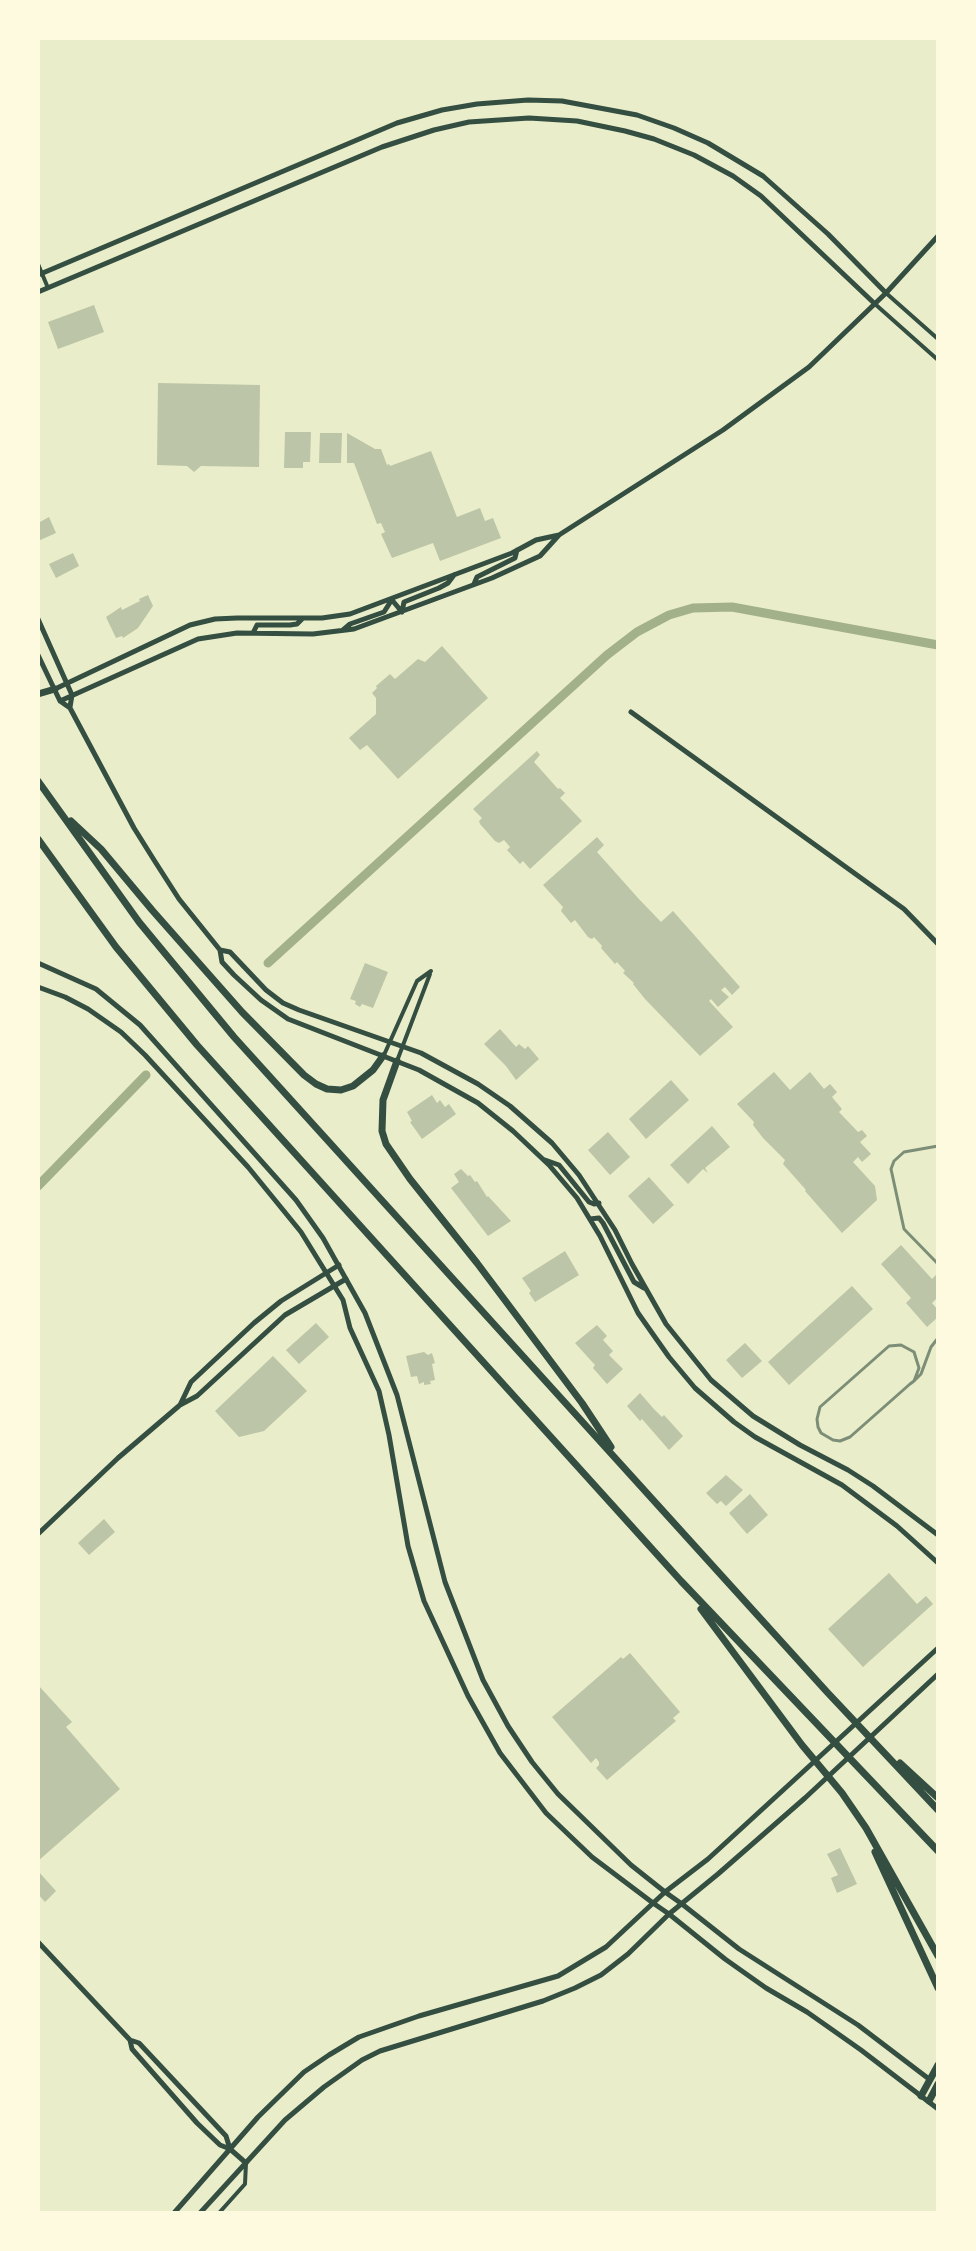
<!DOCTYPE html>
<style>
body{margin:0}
#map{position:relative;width:976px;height:2251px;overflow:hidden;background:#e9edc9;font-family:"Titillium Web",sans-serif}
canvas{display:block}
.frame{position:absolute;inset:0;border:40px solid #fefae0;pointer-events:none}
</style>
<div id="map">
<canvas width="976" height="2251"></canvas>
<div class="frame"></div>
</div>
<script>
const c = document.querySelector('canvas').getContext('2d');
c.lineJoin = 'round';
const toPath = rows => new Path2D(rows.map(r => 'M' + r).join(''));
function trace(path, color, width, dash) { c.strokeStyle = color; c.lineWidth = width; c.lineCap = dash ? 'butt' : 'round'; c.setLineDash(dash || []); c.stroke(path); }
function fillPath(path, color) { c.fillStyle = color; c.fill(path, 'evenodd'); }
trace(toPath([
 [268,963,607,655,637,632,669,615,693,608,732,607,938,645],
 [38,1186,146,1075]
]), '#a3b18a', 9);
fillPath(toPath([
 [94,305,104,332,58,349,48,322],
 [158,383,260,385,259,467,201,466,194,472,187,466,157,465],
 [285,432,311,432,310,462,303,462,303,468,284,468],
 [320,433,342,433,341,463,319,463],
 [347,433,375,449,381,449,387,465,389,464,390,466,431,451,457,517,480,508,485,521,493,518,501,538,440,561,433,543,392,558,381,534,385,532,381,523,377,524,354,463,347,463],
 [49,517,56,533,38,541,38,523],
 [73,553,79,566,56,578,49,564],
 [148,595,153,606,138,628,123,638,122,636,116,638,106,617,121,607,122,610,140,601,139,599],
 [442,646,488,698,398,779,367,745,360,750,349,738,376,714,376,698,372,693,377,688,376,686,390,674,395,679,418,659,425,662],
 [537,751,540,755,534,762,558,789,560,788,565,793,560,798,582,821,530,869,523,861,520,864,507,850,510,847,504,840,499,843,495,841,480,824,479,821,482,818,473,809],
 [597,837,604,845,597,852,638,898,661,922,673,911,740,987,732,995,725,987,721,990,729,997,718,1007,711,999,709,1001,733,1027,700,1056,645,999,633,984,634,983,623,973,625,971,617,962,615,964,601,948,602,946,594,937,592,939,588,937,575,920,571,923,561,911,563,907,543,885],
 [365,963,388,972,373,1008,362,1004,360,1007,355,1004,356,1001,350,999],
 [500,1029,516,1047,519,1044,525,1049,528,1046,539,1059,516,1080,506,1066,484,1044],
 [774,1072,790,1090,810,1072,824,1089,830,1084,837,1092,832,1097,842,1109,839,1112,858,1132,862,1130,867,1136,860,1142,871,1154,862,1162,858,1157,853,1162,875,1186,877,1200,842,1233,805,1191,806,1190,783,1164,785,1160,763,1138,753,1125,754,1122,737,1104],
 [671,1080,689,1100,646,1139,629,1119],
 [432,1095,437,1103,440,1100,445,1107,449,1104,456,1114,422,1139,410,1122,412,1121,407,1112],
 [712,1126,730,1147,705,1168,708,1173,703,1169,688,1184,670,1165],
 [608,1132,630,1157,610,1175,588,1150],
 [461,1169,468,1176,470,1175,475,1182,477,1181,487,1197,488,1196,511,1221,488,1236,451,1188,459,1182,454,1174],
 [649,1177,674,1205,653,1224,628,1196],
 [901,1245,932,1279,936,1275,938,1277,938,1297,932,1303,938,1310,938,1317,927,1327,906,1303,911,1298,881,1264],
 [565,1251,579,1275,535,1302,529,1293,531,1291,522,1278],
 [852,1286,873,1309,789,1385,768,1362],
 [316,1323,329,1337,299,1364,286,1350],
 [597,1325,607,1336,603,1340,613,1351,609,1355,623,1369,607,1384,593,1368,595,1365,575,1343],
 [745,1343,762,1361,742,1378,726,1360],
 [424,1352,428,1355,432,1353,435,1363,432,1364,435,1380,430,1381,431,1384,424,1385,424,1382,419,1384,417,1376,411,1377,406,1356],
 [273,1356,307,1391,264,1431,239,1437,215,1411],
 [640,1393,653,1408,662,1417,664,1415,683,1436,669,1450,642,1419,640,1421,627,1406],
 [726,1475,743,1490,726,1506,721,1501,717,1504,706,1493],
 [750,1494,768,1515,747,1534,729,1513],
 [104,1519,115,1532,89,1555,78,1543],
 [889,1573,917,1604,926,1596,933,1604,863,1667,828,1629],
 [630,1653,680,1712,673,1718,676,1721,607,1780,596,1768,599,1765,599,1762,596,1758,591,1763,552,1717,621,1657,623,1659],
 [38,1685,72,1722,66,1727,120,1789,38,1861],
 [840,1848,857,1884,837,1893,831,1878,838,1875,827,1854],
 [38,1871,56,1891,45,1902,38,1894]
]), '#bcc5a7');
trace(toPath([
 [38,264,48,288],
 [886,293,938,339],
 [875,304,938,360],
 [384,1055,417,981,431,971],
 [397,1061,430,974],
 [219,2213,245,2184,246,2163]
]), '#344e41', 4);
trace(toPath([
 [631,712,904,909,938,944],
 [180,1405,191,1382,254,1323,281,1301,339,1265],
 [38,1534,118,1458,180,1405,197,1396,285,1315,346,1279],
 [665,1892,682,1904],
 [653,1903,669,1914],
 [38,1942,130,2040,132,2049,197,2123,220,2145,230,2149,246,2163],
 [130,2040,139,2043,226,2136,230,2149]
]), '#344e41', 5);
trace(toPath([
 [38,275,397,123,442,110,477,104,528,100,562,101,637,115,674,128,708,143,763,176,828,234,886,293],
 [38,292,382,147,434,130,469,122,529,118,577,121,625,131,654,139,694,155,733,176,761,196,875,304],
 [474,584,477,577,515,558,517,550],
 [392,600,402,612,404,602,439,588,448,583,454,575],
 [38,619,72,695,70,707],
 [343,630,350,624,384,612,391,601],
 [253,633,257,625,290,625,297,624,302,619],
 [38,655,60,701,70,708,134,828,154,860,179,899,220,950,222,962,234,975,261,1000,288,1019,419,1070,478,1103,513,1131,549,1165,577,1198,600,1236,638,1313,669,1357,695,1388,734,1422,755,1437,842,1485,897,1526,938,1563],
 [55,689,190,625,215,619,237,618,322,618,350,614,512,553,536,540,559,535],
 [60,701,198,639,237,633,313,634,354,629,492,578,540,556,559,535,723,430,809,367,886,293,938,236],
 [220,950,230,952,266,990,283,1003,299,1010,421,1053,478,1084,510,1106,552,1143,579,1175,615,1230,632,1264,666,1324,711,1380,753,1416,800,1445,848,1470,873,1486,938,1535],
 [38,963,96,989,140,1025,296,1200,323,1238,365,1313,397,1395,445,1582,483,1680,508,1726,532,1762,558,1794,631,1865,665,1892],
 [38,987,65,997,88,1009,121,1032,145,1055,248,1167,301,1232,343,1300,350,1328,379,1391,389,1435,408,1546,424,1601,468,1696,500,1753,546,1813,592,1857,653,1903],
 [545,1160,559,1165,589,1202,594,1204,599,1203],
 [590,1219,599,1218,603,1223,634,1282,644,1288],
 [682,1904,739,1949,858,2025,929,2079],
 [669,1914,725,1959,766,1988,807,2012,861,2050,938,2109],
 [174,2213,258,2117,304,2072,329,2055,359,2037,419,2016,558,1976,606,1947,665,1892,708,1859,938,1648],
 [200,2213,285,2120,324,2087,362,2060,380,2051,543,2001,575,1988,601,1975,628,1954,669,1914,718,1874,805,1798,938,1674]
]), '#344e41', 5);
trace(toPath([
 [38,694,55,689],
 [38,781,139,922,234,1037,827,1692,938,1810],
 [71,821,101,849,152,910,242,1012,304,1075,316,1084,327,1089,341,1090,353,1086,373,1070,383,1056],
 [38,839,116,947,197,1045,681,1581,938,1851],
 [397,1061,383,1100,382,1131,386,1144,410,1179,477,1263,582,1403,611,1447],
 [701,1609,802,1745,842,1793,866,1828,938,1956],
 [900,1763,938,1798],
 [875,1852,938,1988],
 [921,2096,938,2065],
 [929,2101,938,2084]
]), '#344e41', 7);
trace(toPath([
 [938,1146,904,1152,894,1161,891,1169,904,1229,938,1264],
 [914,1381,919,1368,914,1352,901,1345,889,1346,820,1407,817,1419,818,1427,821,1433,833,1440,840,1441,850,1437,910,1384,914,1381,921,1374,931,1347,938,1338]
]), '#7c8e77', 3);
</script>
